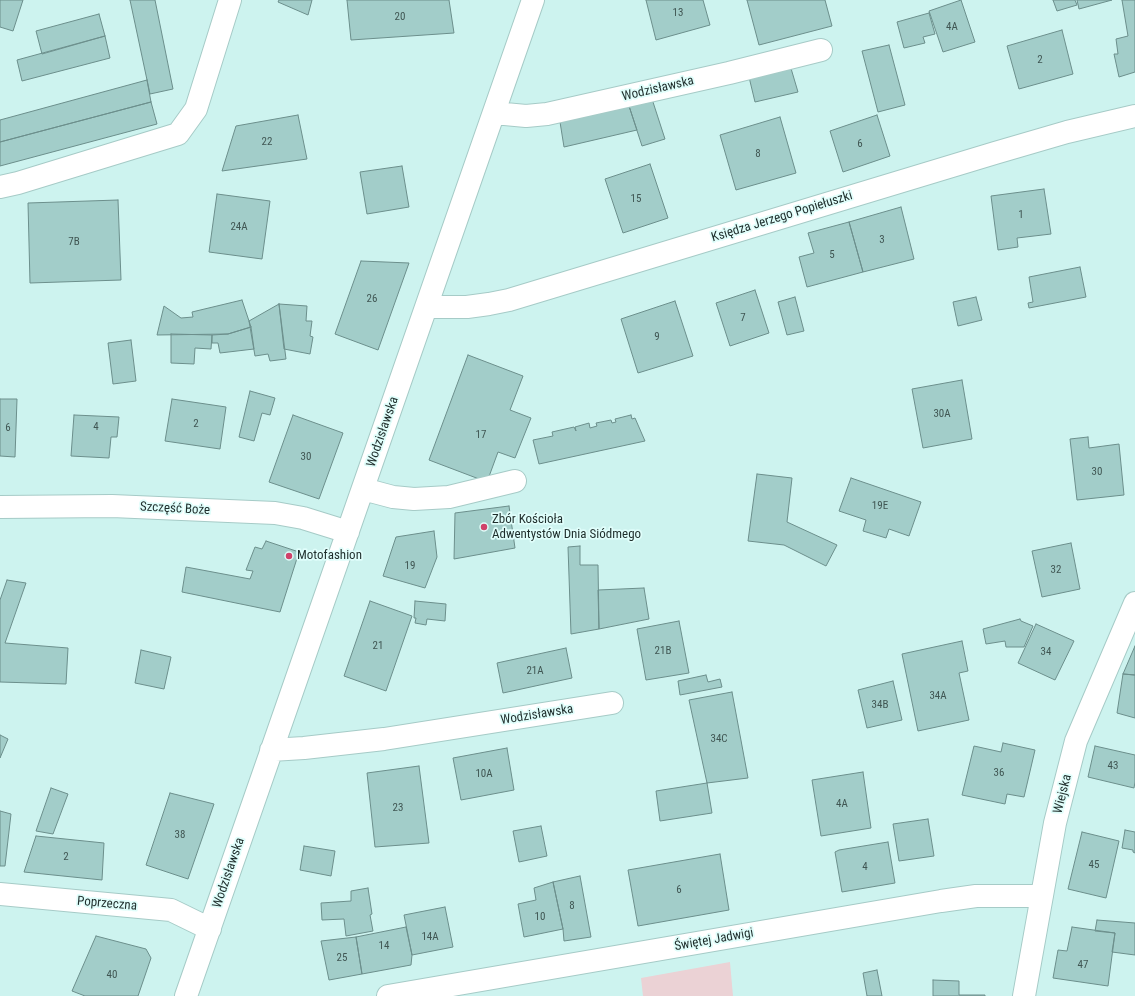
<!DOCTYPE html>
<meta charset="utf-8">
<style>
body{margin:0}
canvas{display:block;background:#cdf3ef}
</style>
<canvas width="1135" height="996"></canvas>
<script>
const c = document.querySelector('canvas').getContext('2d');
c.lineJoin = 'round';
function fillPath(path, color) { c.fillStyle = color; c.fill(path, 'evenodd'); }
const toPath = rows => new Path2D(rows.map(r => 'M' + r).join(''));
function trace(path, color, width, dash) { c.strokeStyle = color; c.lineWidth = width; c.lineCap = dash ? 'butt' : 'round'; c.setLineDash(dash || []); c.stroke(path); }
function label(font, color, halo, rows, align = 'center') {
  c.font = font + ' "Roboto Condensed",sans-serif'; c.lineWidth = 3.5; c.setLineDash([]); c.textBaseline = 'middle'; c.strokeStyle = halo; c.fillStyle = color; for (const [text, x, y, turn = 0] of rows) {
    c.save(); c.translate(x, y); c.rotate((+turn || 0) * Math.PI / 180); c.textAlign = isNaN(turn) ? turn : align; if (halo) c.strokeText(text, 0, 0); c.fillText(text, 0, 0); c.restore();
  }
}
fillPath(toPath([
 [730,962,733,996,643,996,641,978]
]), '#ebd2d5');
const building = toPath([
 [0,0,23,0,13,31,0,27,0,0],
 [130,0,155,0,173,89,150,94,130,0],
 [279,0,312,0,308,15,278,2,279,0],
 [347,0,449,0,454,33,351,40,347,0],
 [646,0,703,0,710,25,656,40,646,0],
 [747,0,825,0,832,26,759,45,747,0],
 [961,0,975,42,943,52,929,11,961,0],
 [1053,0,1075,0,1077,5,1057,11,1053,0],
 [1077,0,1112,0,1079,9,1077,0],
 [1122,0,1135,0,1135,72,1119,77,1114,54,1118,54,1116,39,1128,36,1122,0],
 [929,13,935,34,923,37,925,43,904,48,897,22,929,13],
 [99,14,105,36,42,54,36,31,99,14],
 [1062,30,1073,74,1019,89,1007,46,1062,30],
 [105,36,110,58,22,81,17,60,105,36],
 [889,45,905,105,878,112,862,51,889,45],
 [790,65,798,92,755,102,749,77,790,65],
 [147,80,151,102,0,142,0,120,147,80],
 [652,99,665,139,642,146,629,106,652,99],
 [151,102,157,124,0,166,0,142,151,102],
 [629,106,637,130,564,147,560,122,629,106],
 [298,115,307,159,222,171,236,126,298,115],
 [877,115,890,156,843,172,830,131,877,115],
 [780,117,796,173,736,190,720,135,780,117],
 [650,164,668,218,623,233,605,179,650,164],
 [402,166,409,207,367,214,360,172,402,166],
 [1044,189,1051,234,1017,238,1018,247,998,250,991,196,1044,189],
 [217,194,270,201,262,259,209,252,217,194],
 [118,200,121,280,30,283,28,203,118,200],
 [901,207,914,259,863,272,849,222,901,207],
 [849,222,863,272,807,287,799,257,814,253,808,233,849,222],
 [361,261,409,263,378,350,335,334,361,261],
 [1080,267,1086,297,1029,308,1028,303,1033,302,1029,277,1080,267],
 [755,290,769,333,730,346,716,303,755,290],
 [795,297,804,331,787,335,778,302,795,297],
 [976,297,982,320,958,326,953,302,976,297],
 [242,300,251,327,228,334,157,335,164,306,181,318,193,317,192,312,242,300],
 [675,301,693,356,638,373,621,319,675,301],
 [279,304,286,359,270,361,268,354,255,356,249,321,279,304],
 [279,304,307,306,306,321,312,321,310,336,313,337,310,354,284,349,279,304],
 [251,327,254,349,220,353,218,343,212,343,212,335,228,334,251,327],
 [171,334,212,335,211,349,195,348,194,364,171,363,171,334],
 [131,340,136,381,113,384,108,343,131,340],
 [468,355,523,376,510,410,531,418,515,458,498,452,487,482,429,460,468,355],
 [962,380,972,439,923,448,912,389,962,380],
 [250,391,275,398,270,415,262,413,254,441,239,437,250,391],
 [0,399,17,399,15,457,0,456,0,399],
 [172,399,226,407,220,449,165,441,172,399],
 [74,415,119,417,117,437,111,437,109,458,71,456,74,415],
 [293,415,343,433,319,499,269,482,293,415],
 [631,415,632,419,635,418,645,441,539,464,533,440,553,436,552,432,574,427,576,431,575,427,589,423,590,428,597,426,596,423,611,420,612,423,616,422,615,419,631,415],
 [1088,437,1089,448,1119,444,1124,495,1077,500,1070,439,1088,437],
 [757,474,792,478,787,522,837,545,826,566,784,545,748,541,757,474],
 [851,478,921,502,909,536,889,529,886,538,863,531,866,520,839,511,851,478],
 [509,506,515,548,454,559,455,513,509,506],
 [434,531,437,557,425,588,383,576,396,537,434,531],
 [266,541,299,552,280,612,182,592,186,567,250,579,253,571,246,570,255,547,262,549,266,541],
 [1071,543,1080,589,1042,597,1032,551,1071,543],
 [580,546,580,565,598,565,599,629,571,634,568,547,580,546],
 [7,580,26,583,5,643,68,648,66,684,0,682,0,600,7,580],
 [644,588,649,619,599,629,598,590,644,588],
 [370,601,412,616,386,691,344,676,370,601],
 [415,601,446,604,445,621,427,619,426,625,415,623,416,618,414,618,415,601],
 [1020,619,1021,621,1033,626,1024,647,1006,647,1005,641,986,644,983,629,1020,619],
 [679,621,689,673,646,680,637,629,679,621],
 [1036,624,1074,641,1055,680,1018,663,1036,624],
 [962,641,968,671,959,673,969,720,918,731,902,654,962,641],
 [1135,646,1135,675,1123,674,1135,646],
 [566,648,572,678,503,693,497,663,566,648],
 [141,650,171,657,164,689,135,683,141,650],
 [1123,674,1135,675,1135,718,1117,713,1123,674],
 [706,675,708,682,720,679,722,687,680,695,678,681,706,675],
 [893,681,902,720,867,728,858,690,893,681],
 [732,692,748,778,707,783,689,700,732,692],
 [0,735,8,739,0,758,0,735],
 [1003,743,1035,750,1024,797,1007,794,1005,804,962,795,974,746,1001,752,1003,743],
 [1095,746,1135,755,1135,782,1134,788,1088,777,1095,746],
 [507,748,514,790,461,800,453,758,507,748],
 [419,766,429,843,375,847,367,773,419,766],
 [863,772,871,828,821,836,812,780,863,772],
 [707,783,712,813,660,821,656,791,707,783],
 [51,788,68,794,53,834,36,831,51,788],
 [170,793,214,804,188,879,146,865,170,793],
 [0,811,11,814,5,866,0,866,0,811],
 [928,819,934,856,899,861,893,824,928,819],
 [541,826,547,856,519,862,513,831,541,826],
 [1125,830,1135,832,1135,853,1133,852,1133,850,1122,848,1125,830],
 [1082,832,1119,841,1106,898,1068,889,1082,832],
 [36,836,104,843,102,880,24,872,36,836],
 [888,842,895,883,842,892,835,852,839,850,888,842],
 [304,846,335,851,331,876,300,870,304,846],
 [720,854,729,910,638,926,628,870,720,854],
 [580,876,591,937,564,941,563,929,553,882,580,876],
 [553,882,563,929,524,937,518,904,536,900,534,888,553,882],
 [368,888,372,914,370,915,373,931,346,936,344,919,322,920,321,903,351,901,351,891,368,888],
 [445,907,453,947,412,955,404,915,445,907],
 [1097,920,1135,923,1135,955,1112,952,1115,933,1095,931,1097,920],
 [406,927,412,955,411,965,362,974,356,937,406,927],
 [1072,927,1115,933,1108,986,1053,978,1058,950,1067,951,1072,927],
 [96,936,146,949,151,958,138,996,85,996,72,991,96,936],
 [356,937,362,974,329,980,321,941,356,937],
 [877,970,882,996,867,996,863,973,877,970],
 [933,980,959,981,959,995,985,995,985,996,933,996,933,980]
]);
fillPath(building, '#a2cdc9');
trace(building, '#6c8f8c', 1);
const minor = toPath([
 [494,113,526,116,547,114,729,73,821,50],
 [0,187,18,183,178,134,196,109,230,0],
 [427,307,467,307,489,304,509,300,995,153,1067,132,1135,116],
 [363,489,393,497,414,499,449,497,515,481],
 [0,507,112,506,275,513,303,518,348,532],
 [271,750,304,748,384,739,612,703],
 [0,894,171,910,210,929],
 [186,996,533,0],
 [388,996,941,901,976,896,1042,896],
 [1024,996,1055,823,1076,741,1135,603]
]);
trace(minor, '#a6cbc7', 24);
trace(minor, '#fff', 22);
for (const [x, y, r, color] of [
 [484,527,4,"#d0416a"],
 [289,556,4,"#d0416a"]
]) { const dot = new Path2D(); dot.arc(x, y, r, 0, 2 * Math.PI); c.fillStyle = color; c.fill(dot); trace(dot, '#e0fefb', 1.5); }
label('11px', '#405653', null, [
 ["13",678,13],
 ["20",400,17],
 ["4A",952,27],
 ["2",1040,60],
 ["22",267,142],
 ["6",860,144],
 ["8",758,154],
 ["15",636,199],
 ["1",1021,215],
 ["24A",239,227],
 ["3",882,240],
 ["7B",74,242],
 ["5",832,255],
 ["26",372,299],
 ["7",743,318],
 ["9",657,337],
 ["30A",942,414],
 ["2",196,424],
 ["4",96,427],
 ["6",8,428],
 ["17",481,435],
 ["30",306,457],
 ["30",1097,472],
 ["19E",880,506],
 ["19",410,566],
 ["32",1056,570],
 ["21",378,646],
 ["21B",663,651],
 ["34",1046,652],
 ["21A",535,671],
 ["34A",938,696],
 ["34B",880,705],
 ["34C",719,739],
 ["43",1113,766],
 ["36",999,773],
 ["10A",484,774],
 ["4A",842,804],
 ["23",398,808],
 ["38",180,835],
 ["2",66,857],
 ["45",1094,865],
 ["4",865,867],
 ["6",679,890],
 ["8",572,906],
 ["10",540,917],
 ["14A",430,937],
 ["14",384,946],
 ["25",342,958],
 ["47",1083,965],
 ["40",112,975]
]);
label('13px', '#1f2e2c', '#e0fefb', [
 ["Wodzisławska",658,89,-13],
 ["Księdza Jerzego Popiełuszki",782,217,-17],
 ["Wodzisławska",383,432,-71],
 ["Szczęść Boże",175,509,3],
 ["Wodzisławska",537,715,-9],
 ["Wiejska",1063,794,-76],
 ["Wodzisławska",229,873,-71],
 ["Poprzeczna",107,904,5],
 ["Świętej Jadwigi",714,940,-10]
]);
label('13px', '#1f2e2c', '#e0fefb', [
 ["Zbór Kościoła",492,520],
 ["Adwentystów Dnia Siódmego",492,535],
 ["Motofashion",297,556]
], 'left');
</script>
